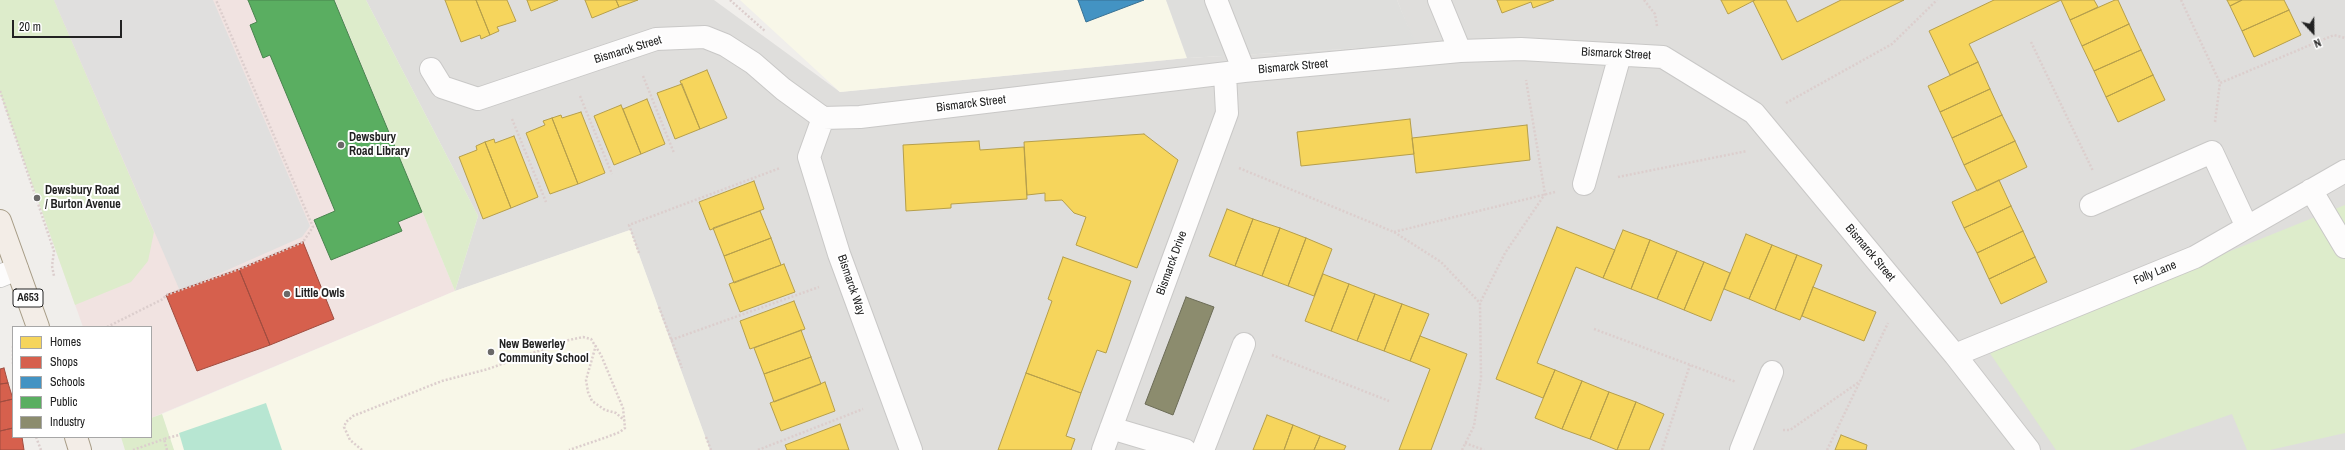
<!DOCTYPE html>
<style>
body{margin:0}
#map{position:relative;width:2345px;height:450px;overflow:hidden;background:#f0eeeb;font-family:"Archivo Narrow",sans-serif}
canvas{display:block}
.legend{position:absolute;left:12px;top:326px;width:140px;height:112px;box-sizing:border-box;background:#fff;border:1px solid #a7a7a7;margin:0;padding:5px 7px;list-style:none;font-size:12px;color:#222}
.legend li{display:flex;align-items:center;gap:8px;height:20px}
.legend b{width:20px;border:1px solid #a7a7a7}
.north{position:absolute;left:2293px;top:12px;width:40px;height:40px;-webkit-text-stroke:3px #fff;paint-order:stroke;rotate:158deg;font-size:11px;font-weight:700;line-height:16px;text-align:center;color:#222}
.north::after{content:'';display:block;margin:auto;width:14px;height:18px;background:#222;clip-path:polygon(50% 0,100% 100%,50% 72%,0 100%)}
.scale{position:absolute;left:12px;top:20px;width:110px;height:18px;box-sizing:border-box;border:2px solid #222;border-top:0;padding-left:5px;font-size:12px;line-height:14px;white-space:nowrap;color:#222;-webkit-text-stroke:3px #fff;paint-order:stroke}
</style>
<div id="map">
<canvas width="2345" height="450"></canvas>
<ul class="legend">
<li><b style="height:11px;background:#f6d55c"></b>Homes</li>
<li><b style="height:11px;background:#d6604d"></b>Shops</li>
<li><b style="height:11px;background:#4393c3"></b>Schools</li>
<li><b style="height:11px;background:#5aae61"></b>Public</li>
<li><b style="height:11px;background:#8c8c6e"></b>Industry</li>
</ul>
<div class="north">N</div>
<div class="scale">20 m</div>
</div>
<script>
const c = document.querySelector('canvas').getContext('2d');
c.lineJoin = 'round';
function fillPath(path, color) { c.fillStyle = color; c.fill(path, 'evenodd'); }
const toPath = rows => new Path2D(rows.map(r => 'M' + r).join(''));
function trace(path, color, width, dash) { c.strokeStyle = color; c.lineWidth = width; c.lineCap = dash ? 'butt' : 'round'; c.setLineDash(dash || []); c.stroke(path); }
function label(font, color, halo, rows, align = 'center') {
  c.font = font + ' "Archivo Narrow",sans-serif'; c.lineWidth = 4; c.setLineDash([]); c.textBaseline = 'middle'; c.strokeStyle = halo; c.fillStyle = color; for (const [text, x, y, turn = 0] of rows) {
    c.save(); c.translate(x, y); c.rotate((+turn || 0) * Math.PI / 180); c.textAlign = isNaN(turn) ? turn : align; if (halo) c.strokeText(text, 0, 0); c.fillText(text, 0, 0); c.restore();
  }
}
fillPath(toPath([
 [366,0,714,0,840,92,1187,58,1415,45,1397,0,2345,0,2345,450,710,450,630,230,455,291,478,216]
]), '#dfdedc');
fillPath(toPath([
 [0,0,335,0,455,291,151,418,151,327,83,327,0,93]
]), '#f1e3e1');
fillPath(toPath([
 [740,0,1166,0,1187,58,840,92],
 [630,230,710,450,174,450,162,414,455,291]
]), '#f8f7e8');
fillPath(toPath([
 [1166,0,1397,0,1416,45,1187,58]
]), '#dededc');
fillPath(toPath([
 [0,0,54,0,154,232,148,261,131,282,75,305,0,93],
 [335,0,366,0,478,216,455,291],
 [2345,205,2345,433,2270,450,2247,450,2232,414,2129,450,2056,450,1987,349],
 [162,414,174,450,125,450,121,437,151,437,151,418]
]), '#ddeccb');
fillPath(toPath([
 [266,403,282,450,184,450,179,433]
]), '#b7e6d2');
fillPath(toPath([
 [54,0,213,0,310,226,302,237,180,291]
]), '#e0dfde');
const homes = toPath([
 [445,0,476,0,490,35,481,39,480,35,461,42,445,0],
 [476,0,507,0,516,21,497,27,499,31,490,35,476,0],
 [527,0,558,0,531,11,527,0],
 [585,0,616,0,619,7,592,18,585,0],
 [616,0,638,0,619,7,616,0],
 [1497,0,1554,0,1533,8,1531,2,1502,13,1497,0],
 [1721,0,1755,0,1728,14,1721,0],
 [1755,0,1786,0,1797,22,1841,0,1904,0,1782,60,1753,1,1755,0],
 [1994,0,2094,0,2098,7,2070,20,2061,0,1969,44,1978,62,1950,75,1929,31,1994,0],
 [2115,0,2118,0,2129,24,2082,46,2070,20,2115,0],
 [2227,0,2242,0,2230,6,2227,0],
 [2242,0,2284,0,2289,10,2242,31,2230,6,2242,0],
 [2289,10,2301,35,2254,57,2242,31,2289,10],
 [2129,24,2141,50,2094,71,2082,46,2129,24],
 [2141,50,2153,75,2106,97,2094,71,2141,50],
 [1978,62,1990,89,1940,112,1928,86,1978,62],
 [707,70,727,118,700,129,680,81,707,70],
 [2153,75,2165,100,2118,122,2106,97,2153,75],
 [682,84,700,129,675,139,657,93,682,84],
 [1990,89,2002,115,1952,138,1940,112,1990,89],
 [647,99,665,144,641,154,623,109,647,99],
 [621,105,641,154,614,165,594,116,621,105],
 [581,112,605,173,578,184,552,118,561,115,562,118,581,112],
 [2002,115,2015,141,1964,165,1952,138,2002,115],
 [552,118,578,184,550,194,526,133,545,125,543,121,552,118],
 [1410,119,1414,154,1301,166,1297,132,1410,119],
 [1527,125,1530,160,1416,173,1412,138,1527,125],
 [1144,134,1178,160,1137,268,1076,245,1086,217,1074,213,1062,200,1045,201,1045,193,1027,195,1024,142,1144,134],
 [514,136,538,197,511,208,485,142,494,139,495,143,514,136],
 [979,141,980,150,1024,147,1027,199,951,204,951,208,906,211,903,145,979,141],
 [2015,141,2027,167,1977,191,1964,165,2015,141],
 [485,142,511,208,483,219,459,157,477,150,476,146,485,142],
 [1999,180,2011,206,1964,228,1952,202,1999,180],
 [754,181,764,209,710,230,699,202,754,181],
 [2011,206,2023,231,1977,253,1964,228,2011,206],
 [1227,209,1253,219,1235,266,1209,256,1227,209],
 [760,211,771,238,724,256,713,228,760,211],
 [1253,219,1280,228,1262,276,1235,266,1253,219],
 [1557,227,1615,250,1603,278,1576,267,1537,363,1555,370,1543,398,1496,379,1557,227],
 [1280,228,1306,238,1288,286,1262,276,1280,228],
 [1623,230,1650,240,1631,289,1603,278,1623,230],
 [2023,231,2035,257,1989,279,1977,253,2023,231],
 [1746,234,1772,245,1749,299,1724,289,1746,234],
 [771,238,781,265,734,283,724,256,771,238],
 [1306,238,1332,249,1314,296,1288,286,1306,238],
 [1650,240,1677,251,1657,299,1631,289,1650,240],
 [1772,245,1797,255,1775,310,1749,299,1772,245],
 [1677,251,1704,262,1684,310,1657,299,1677,251],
 [1797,255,1822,265,1800,320,1775,310,1797,255],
 [1063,257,1131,281,1106,353,1097,350,1081,393,1026,373,1052,301,1048,299,1063,257],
 [2035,257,2047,282,2001,304,1989,279,2035,257],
 [1704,262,1730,273,1711,321,1684,310,1704,262],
 [784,264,795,292,740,312,729,284,784,264],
 [1323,274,1349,284,1331,331,1305,321,1323,274],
 [1349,284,1375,294,1357,341,1331,331,1349,284],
 [1813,287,1876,312,1864,341,1802,316,1813,287],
 [1375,294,1402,304,1384,351,1357,341,1375,294],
 [794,301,805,329,750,349,740,321,794,301],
 [1402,304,1429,314,1410,361,1384,351,1402,304],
 [801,330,811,357,764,374,754,348,801,330],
 [1420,336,1467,354,1431,450,1399,450,1430,369,1410,361,1420,336],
 [811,357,821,384,774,402,764,374,811,357],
 [1555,370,1582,381,1562,429,1535,418,1555,370],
 [1026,373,1081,393,1066,436,1075,439,1071,450,998,450,1026,373],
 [1582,381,1609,392,1590,439,1562,429,1582,381],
 [825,382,835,411,781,431,770,403,825,382],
 [1609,392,1636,402,1617,450,1590,439,1609,392],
 [1636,402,1664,414,1649,450,1617,450,1636,402],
 [1267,415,1293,425,1284,450,1253,450,1267,415],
 [840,424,849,450,787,450,785,445,840,424],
 [1293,425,1320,436,1314,450,1284,450,1293,425],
 [1841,435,1867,445,1866,450,1835,450,1841,435],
 [1320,436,1346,446,1344,450,1314,450,1320,436]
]);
fillPath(homes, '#f6d55c');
trace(homes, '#b69f4b', 1);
const shops = toPath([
 [303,242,334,319,270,345,239,269,303,242],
 [239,269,270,345,197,371,166,295,239,269],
 [4,368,8,383,0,384,0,369,4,368],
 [8,383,13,399,0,402,0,384,8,383],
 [13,399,13,428,0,431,0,402,13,399],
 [13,428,13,437,22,437,24,450,0,450,0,431,13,428]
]);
fillPath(shops, '#d6604d');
trace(shops, '#a04d40', 1);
const schools = toPath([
 [1078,0,1144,0,1086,22,1078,0]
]);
fillPath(schools, '#4393c3');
trace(schools, '#397193', 1);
const public = toPath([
 [248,0,334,0,422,212,398,222,402,231,331,260,314,220,335,211,270,55,263,58,250,25,257,22,248,0]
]);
fillPath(public, '#5aae61');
trace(public, '#49844e', 1);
const industry = toPath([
 [1186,297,1214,307,1173,415,1145,404,1186,297]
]);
fillPath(industry, '#8c8c6e');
trace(industry, '#6c6c57', 1);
const minor = toPath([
 [1216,0,1244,71],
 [1439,0,1460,51],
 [431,69,442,87,478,99,656,39,705,37,725,45,753,63,783,89,823,118,860,117,1244,71,1460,51,1521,49,1663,57,1754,113,1955,355,2029,450],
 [823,118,809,157,839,254,911,450],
 [1584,184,1620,55],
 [2311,190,2345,247],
 [2091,205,2212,152,2247,227],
 [0,276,17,269],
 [1955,355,2195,257,2345,171],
 [1111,428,1185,450],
 [1103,450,1227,113,1225,74],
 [1203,450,1244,344],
 [1741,450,1772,372]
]);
const major = toPath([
 [0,221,38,327],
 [76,437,80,450]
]);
trace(minor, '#c9c8c7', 24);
trace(major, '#a79c86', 24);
trace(toPath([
 [730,0,765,31],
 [1644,0,1655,14,1657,26],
 [2181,0,2220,83,2334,35,2345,38],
 [2031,42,2093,171],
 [643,76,674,153],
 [0,91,54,251,52,266,54,276],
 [580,96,612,174],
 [1786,103,1892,44,1937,0],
 [512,119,546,202],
 [2215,122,2220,83],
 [1239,168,1394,232,1441,262,1480,303],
 [1618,177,1747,151],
 [1394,232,1555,192],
 [639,253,629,225,780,168],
 [659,307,682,368],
 [107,327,163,299,166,295,239,269,303,242,313,227,216,0],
 [1594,329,1736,382],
 [671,340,819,287],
 [596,345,586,380,588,392,592,401,605,410,616,413,625,421],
 [13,346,13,366],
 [1272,355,1389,401],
 [1783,430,1790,430,1859,382],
 [36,437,41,450],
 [706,437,711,450],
 [1465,443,1484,450],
 [133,450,164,439],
 [167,450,164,439,179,435],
 [362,450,350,440,344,427,346,422,353,416,442,381,488,369,569,340,583,337,591,339,601,355,623,408,625,428,620,432,607,437,569,450],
 [758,450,863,409],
 [1462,450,1474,426,1481,377,1480,303,1505,253,1545,194,1526,80],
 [1662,450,1690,365],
 [1827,450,1888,323]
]), '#dccecd', 2.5, [2, 2]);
trace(minor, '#fdfcfc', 22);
trace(major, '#f3ede7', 22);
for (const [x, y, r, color] of [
 [341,145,4,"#6a6968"],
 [37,198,4,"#6a6968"],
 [287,294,4,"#6a6968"],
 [491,352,4,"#6a6968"]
]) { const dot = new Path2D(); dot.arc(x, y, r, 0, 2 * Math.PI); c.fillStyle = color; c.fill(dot); trace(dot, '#fff', 1.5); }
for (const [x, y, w] of [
 [28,298,30]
]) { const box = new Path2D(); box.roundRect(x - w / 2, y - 9, w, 18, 3); c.fillStyle = '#fff'; c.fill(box); trace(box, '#222', 1); }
label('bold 11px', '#222', null, [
 ["A653",28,298]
]);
label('12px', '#222', '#fff', [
 ["Bismarck Street",628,50,-17],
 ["Bismarck Street",1616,54,3],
 ["Bismarck Street",1293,67,-5],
 ["Bismarck Street",971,104,-7],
 ["Bismarck Street",1870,253,50],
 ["Bismarck Drive",1172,263,-70],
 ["Folly Lane",2155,273,-22],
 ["Bismarck Way",851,285,71]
]);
label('bold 12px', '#222', '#fff', [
 ["Dewsbury",349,138],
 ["Road Library",349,152],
 ["Dewsbury Road",45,191],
 ["/ Burton Avenue",45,205],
 ["Little Owls",295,294],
 ["New Bewerley",499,345],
 ["Community School",499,359]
], 'left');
</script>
